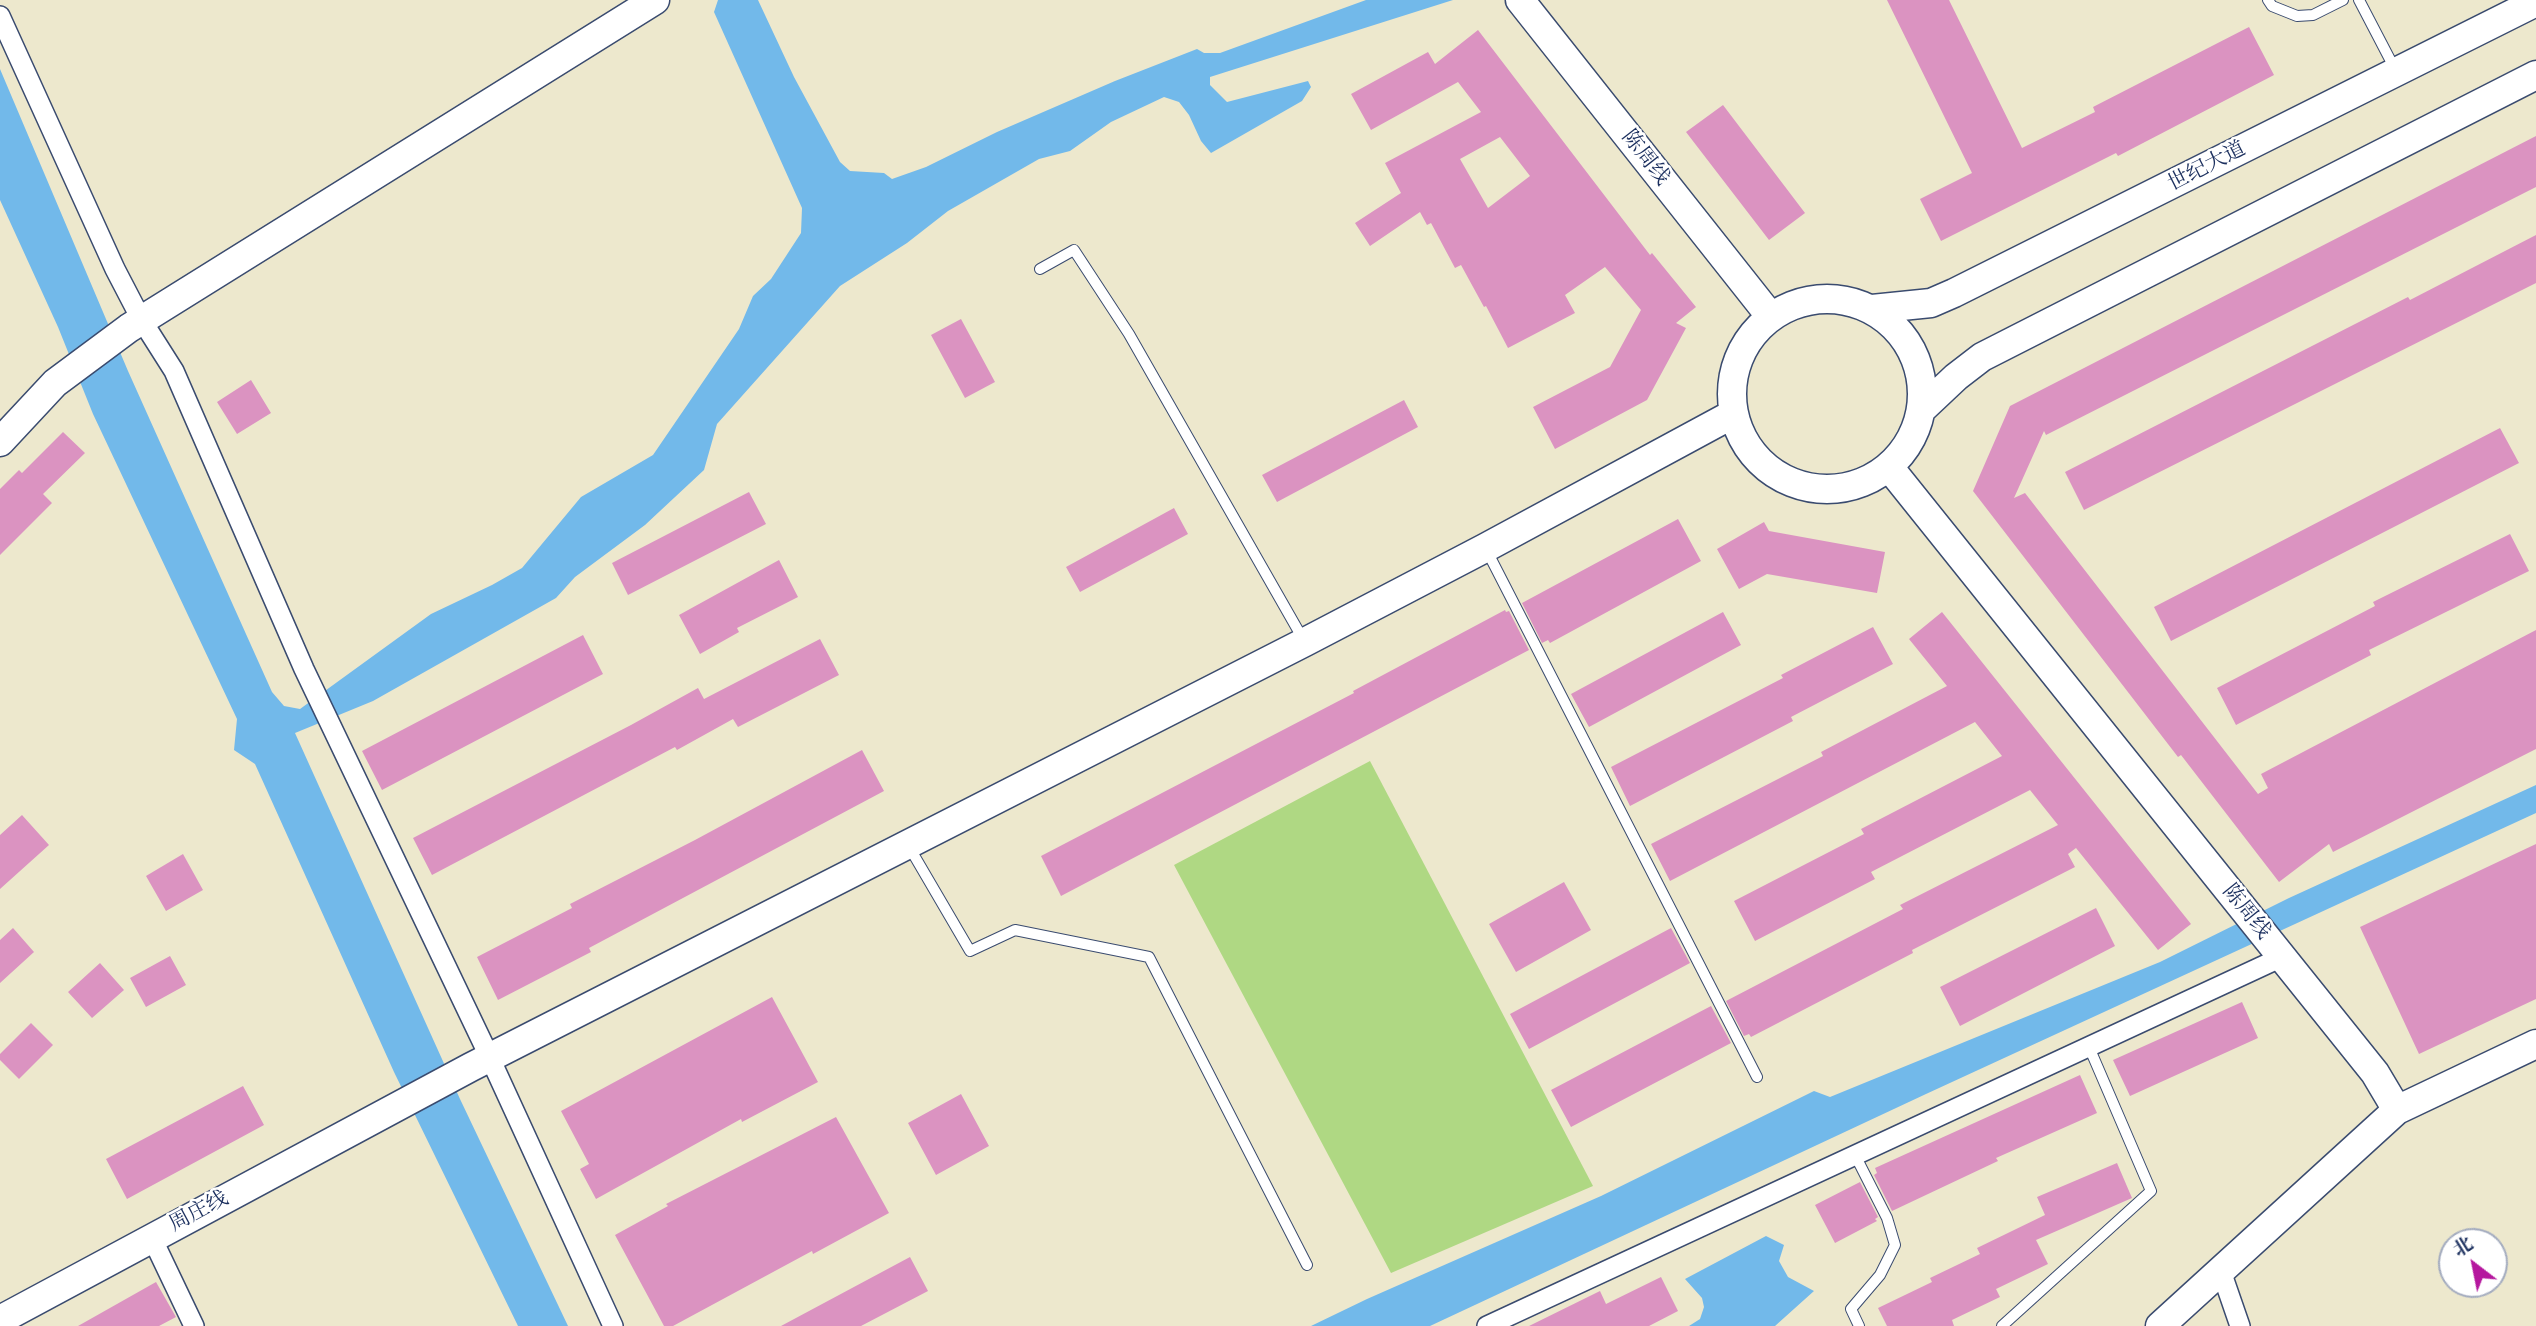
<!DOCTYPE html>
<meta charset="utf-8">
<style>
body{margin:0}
#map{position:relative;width:2536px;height:1326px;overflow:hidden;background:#ede8cd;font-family:Alegreya,"Noto Serif SC",serif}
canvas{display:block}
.north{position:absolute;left:2438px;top:1228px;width:70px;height:70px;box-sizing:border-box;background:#fff;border:2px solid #a4acbf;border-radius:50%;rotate:328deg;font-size:19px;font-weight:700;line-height:28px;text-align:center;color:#1b2f5e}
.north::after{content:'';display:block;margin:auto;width:24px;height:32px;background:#b5179e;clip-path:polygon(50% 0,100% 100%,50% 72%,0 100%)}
</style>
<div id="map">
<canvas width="2536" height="1326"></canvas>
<div class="north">北</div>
</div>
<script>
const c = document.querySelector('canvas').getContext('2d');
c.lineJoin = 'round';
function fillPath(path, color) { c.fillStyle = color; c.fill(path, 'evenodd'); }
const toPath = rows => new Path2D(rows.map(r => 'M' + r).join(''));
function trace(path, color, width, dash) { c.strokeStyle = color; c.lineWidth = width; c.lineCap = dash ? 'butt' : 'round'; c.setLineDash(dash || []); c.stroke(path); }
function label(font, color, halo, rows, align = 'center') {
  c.font = font + ' Alegreya,"Noto Serif SC",serif'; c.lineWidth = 5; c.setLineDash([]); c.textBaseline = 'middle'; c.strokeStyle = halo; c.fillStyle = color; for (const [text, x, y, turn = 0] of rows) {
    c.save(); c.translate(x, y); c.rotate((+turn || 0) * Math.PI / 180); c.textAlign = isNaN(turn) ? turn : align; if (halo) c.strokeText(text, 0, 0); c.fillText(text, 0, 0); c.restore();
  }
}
fillPath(toPath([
 [1370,761,1593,1186,1391,1273,1174,865]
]), '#afd883');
fillPath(toPath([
 [718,0,758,0,794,77,840,162,850,171,884,173,892,179,926,167,997,132,1115,81,1197,49,1204,53,1220,53,1366,0,1453,0,1210,77,1210,85,1227,102,1308,81,1311,87,1302,101,1211,153,1201,141,1189,115,1179,102,1164,97,1111,122,1070,151,1039,159,948,211,907,243,840,286,717,424,704,470,645,525,575,577,556,598,373,701,295,733,460,1099,568,1326,518,1326,394,1072,255,764,234,750,237,719,93,414,58,327,0,200,0,69,128,371,272,692,284,706,300,709,431,614,492,585,522,568,581,497,653,455,739,329,753,296,771,279,801,233,802,208,714,12],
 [2536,785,2536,813,1926,1094,1430,1326,1311,1326,1367,1299,1601,1196,1814,1091,1830,1097,2160,962,2289,898],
 [1766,1236,1784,1245,1779,1261,1788,1277,1814,1291,1775,1326,1689,1326,1700,1319,1704,1307,1702,1298,1685,1279]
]), '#72b9ea');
fillPath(toPath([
 [1887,0,1949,0,2022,148,2095,112,2093,107,2249,27,2274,75,2118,156,2116,153,1941,241,1920,199,1972,173],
 [1478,30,1650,255,1652,253,1696,307,1676,323,1686,328,1647,400,1555,449,1533,407,1610,367,1641,310,1605,267,1565,295,1575,313,1508,348,1486,306,1484,307,1461,265,1455,268,1431,223,1427,225,1420,212,1370,246,1355,223,1401,193,1385,163,1481,112,1458,82,1371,130,1351,94,1428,52,1435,64],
 [1500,137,1530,176,1488,208,1460,159],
 [1723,105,1805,213,1769,240,1686,132],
 [2536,136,2536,187,2046,435,2044,431,2014,498,2025,493,2258,794,2268,788,2261,774,2536,630,2536,749,2333,852,2329,844,2279,882,2181,755,2178,757,1973,491,2010,406],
 [2536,235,2536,283,2084,510,2065,472,2408,297,2410,300],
 [961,319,995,382,965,398,931,335],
 [251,380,271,413,237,434,217,402],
 [1404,400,1418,427,1277,502,1262,475],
 [2500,428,2519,463,2171,641,2154,607],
 [63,432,85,453,43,494,52,503,0,555,0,489,19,470,22,473],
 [749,492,766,524,628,595,612,563],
 [1174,508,1188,534,1080,592,1066,567],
 [1678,519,1701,561,1550,643,1548,640,1542,643,1522,603],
 [1764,522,1769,531,1885,552,1877,593,1767,574,1739,589,1717,549],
 [2510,534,2529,571,2369,650,2371,655,2236,725,2217,688,2375,606,2373,602],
 [779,560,798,597,737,628,739,632,700,654,679,615],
 [1505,610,1506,612,1509,611,1529,650,1061,896,1041,856,1354,693,1353,691],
 [1723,612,1741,645,1589,727,1571,694],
 [1942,612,2191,924,2158,950,2076,848,2068,854,2075,867,1912,950,1913,953,1751,1037,1749,1034,1744,1036,1726,1001,1903,909,1900,905,2058,825,2030,790,1871,872,1875,879,1755,941,1734,901,1864,834,1861,829,2002,756,1975,722,1670,881,1651,844,1823,756,1821,752,1947,686,1909,639],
 [1873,627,1893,664,1791,717,1793,721,1630,806,1611,767,1783,678,1781,675],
 [583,635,603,674,382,790,362,751],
 [820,639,839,675,738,727,733,719,677,750,675,747,432,875,413,838,631,725,698,688,704,699],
 [862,750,884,791,589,948,591,952,498,1000,477,957,572,908,570,904,695,840],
 [22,815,49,845,0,889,0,835],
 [2536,844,2536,999,2419,1054,2360,927],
 [183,854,203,890,166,911,146,876],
 [1564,882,1591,930,1516,972,1489,924],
 [2096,908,2115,946,1960,1026,1940,987],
 [13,928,34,952,0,983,0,940],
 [1671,928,1690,963,1529,1049,1510,1014],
 [170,956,186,985,146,1007,130,978],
 [100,963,124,990,92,1018,68,992],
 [772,997,818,1082,742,1122,741,1119,596,1199,580,1169,589,1164,561,1111],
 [2242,1002,2258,1038,2130,1096,2113,1060],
 [1711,1006,1731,1043,1571,1127,1551,1090],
 [31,1023,53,1045,19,1079,0,1060,0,1054],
 [2080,1075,2097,1113,1996,1158,1998,1161,1892,1211,1874,1175,1877,1173,1875,1168],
 [243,1086,264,1125,127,1199,106,1159],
 [961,1094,989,1146,936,1175,908,1123],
 [836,1117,889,1213,813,1254,812,1251,673,1326,664,1326,615,1235,668,1206,666,1204],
 [2117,1163,2132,1198,2036,1240,2048,1264,1996,1289,2000,1297,1952,1320,1954,1326,1887,1326,1878,1308,1932,1282,1930,1278,1980,1254,1977,1248,2045,1215,2037,1197],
 [1860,1182,1878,1217,1875,1219,1877,1221,1835,1243,1815,1205],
 [910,1257,928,1291,861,1326,781,1326],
 [1661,1277,1678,1311,1649,1326,1529,1326,1600,1291,1606,1304],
 [156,1282,176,1317,159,1326,78,1326]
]), '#db93c1');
const lane = toPath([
 [2268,0,2272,6,2297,16,2313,15,2343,0],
 [2359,0,2396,71],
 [1040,269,1074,250,1129,334,1303,639],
 [1487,551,1757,1077],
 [908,845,970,951,1015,930,1149,957,1307,1265],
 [1855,1155,1887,1218,1895,1245,1880,1275,1851,1309,1859,1326],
 [2002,1326,2151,1191,2089,1047]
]);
const street = toPath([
 [0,16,115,269,141,319,174,371,304,669,490,1058,613,1326],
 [152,1238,194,1326],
 [2221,1271,2240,1326],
 [1487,1326,2282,957]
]);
const secondary = toPath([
 [1520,0,1771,317],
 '1732 394a95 95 0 1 1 190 0a95 95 0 1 1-190 0Z',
 [1872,309,1931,303,1954,293,2536,2],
 [1922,409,1956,377,1982,357,2536,75],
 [0,442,55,383,129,328,655,0],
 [1889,467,2375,1073,2397,1110,2160,1326],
 [2397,1110,2536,1044],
 [0,1320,471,1067,1305,642,1485,548,1733,414]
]);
trace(lane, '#3a4b6f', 12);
trace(street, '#3a4b6f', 22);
trace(secondary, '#3a4b6f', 31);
trace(lane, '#fff', 10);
trace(street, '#fff', 19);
trace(secondary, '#fff', 28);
label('21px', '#1b2f5e', '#fff', [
 ["陈周线",1645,158,52],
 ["世纪大道",2207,167,-27],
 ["陈周线",2246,912,51],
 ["周庄线",199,1212,-28]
]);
</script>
